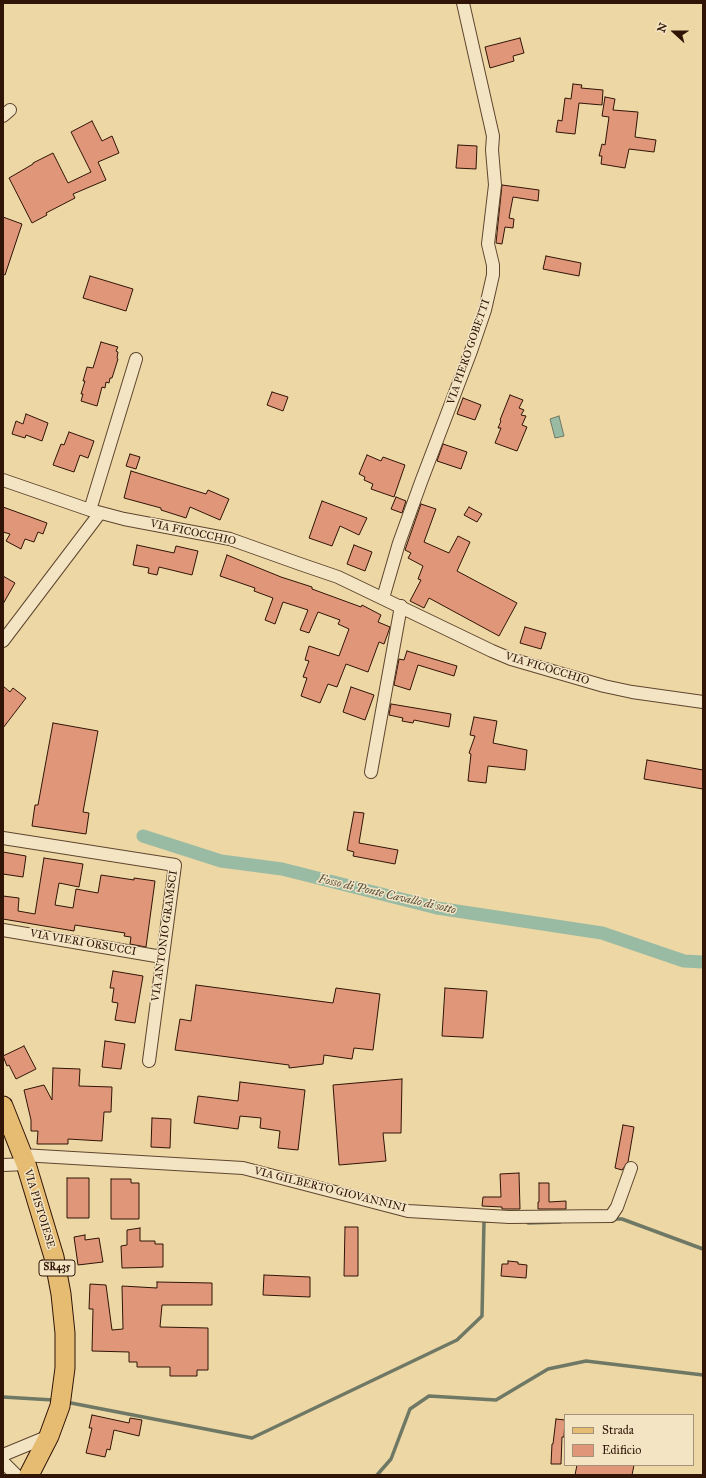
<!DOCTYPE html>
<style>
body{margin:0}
#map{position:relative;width:706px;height:1478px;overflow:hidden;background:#ecd7a5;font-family:"IM FELL Great Primer",serif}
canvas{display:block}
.frame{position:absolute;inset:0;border:4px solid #301406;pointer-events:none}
.legend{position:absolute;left:564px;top:1414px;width:130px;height:52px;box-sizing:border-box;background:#f3e5c4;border:1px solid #a59178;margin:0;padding:5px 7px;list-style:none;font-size:12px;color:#301406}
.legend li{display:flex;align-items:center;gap:8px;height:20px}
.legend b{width:20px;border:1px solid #a59178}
.north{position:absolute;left:654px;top:12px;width:40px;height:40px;-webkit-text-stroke:3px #f3e5c4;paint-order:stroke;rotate:291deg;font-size:11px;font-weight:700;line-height:16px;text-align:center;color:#301406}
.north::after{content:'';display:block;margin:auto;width:14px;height:18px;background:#301406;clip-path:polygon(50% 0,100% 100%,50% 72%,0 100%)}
</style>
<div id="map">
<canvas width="706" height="1478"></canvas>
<div class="frame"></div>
<ul class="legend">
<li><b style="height:5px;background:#e6bc72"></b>Strada</li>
<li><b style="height:11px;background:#e09679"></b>Edificio</li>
</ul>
<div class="north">N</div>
</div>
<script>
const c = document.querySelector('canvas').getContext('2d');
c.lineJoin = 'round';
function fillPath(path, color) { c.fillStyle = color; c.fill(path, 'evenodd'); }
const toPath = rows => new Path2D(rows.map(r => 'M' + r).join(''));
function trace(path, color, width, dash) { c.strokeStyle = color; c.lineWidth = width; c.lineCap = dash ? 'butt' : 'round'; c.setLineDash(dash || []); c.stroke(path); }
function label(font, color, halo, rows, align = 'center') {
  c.font = font + ' "IM FELL Great Primer",serif'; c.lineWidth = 3; c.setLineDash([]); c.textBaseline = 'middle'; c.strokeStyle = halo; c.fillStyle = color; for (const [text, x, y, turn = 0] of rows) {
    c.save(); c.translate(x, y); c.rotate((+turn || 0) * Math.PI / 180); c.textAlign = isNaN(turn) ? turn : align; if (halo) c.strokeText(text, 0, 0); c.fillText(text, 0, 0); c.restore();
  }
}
const water = toPath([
 [559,416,564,436,555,438,550,419,559,416]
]);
fillPath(water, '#99baa3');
trace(water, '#6f7864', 1);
trace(toPath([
 [612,1219,622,1219,703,1249],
 [528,1223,560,1222],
 [3,1397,53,1400],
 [71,1403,252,1438,457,1340,482,1316,484,1221,488,1221],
 [377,1475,391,1459,410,1409,429,1396,496,1400,548,1369,586,1361,703,1375]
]), '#6f7864', 3.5);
trace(toPath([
 [143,836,221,861,282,869,437,908,602,933,684,961,703,962]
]), '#99baa3', 13);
const building = toPath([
 [520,38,524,53,513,56,514,61,490,68,485,47,520,38],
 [573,84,582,85,581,88,603,90,602,105,579,103,575,134,556,132,558,120,562,121,565,98,571,99,573,84],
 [605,97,615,99,613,110,638,112,635,137,656,140,654,152,629,149,625,168,601,164,602,156,599,156,602,144,605,145,609,117,602,116,605,97],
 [92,121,102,141,112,136,119,153,98,162,106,180,73,194,75,198,46,213,47,215,32,223,9,178,33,164,33,163,53,153,68,183,91,172,71,132,92,121],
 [458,145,477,146,476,169,456,168,458,145],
 [502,185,539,190,538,201,513,197,509,218,514,219,513,228,505,227,502,244,496,243,502,185],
 [3,217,22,224,5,275,3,274,3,217],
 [546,256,581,263,579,276,543,269,546,256],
 [90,276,133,289,126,311,83,298,90,276],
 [101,342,118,347,116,351,118,352,117,358,118,359,112,378,110,378,109,383,106,382,105,388,102,387,97,406,81,401,83,394,81,394,85,381,83,381,87,367,93,368,101,342],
 [272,392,288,397,283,411,267,405,272,392],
 [510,395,523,400,519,408,524,410,521,415,526,416,522,425,527,427,517,451,495,443,501,428,498,428,501,421,500,420,510,395],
 [463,398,481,405,475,420,457,414,463,398],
 [26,414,48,423,42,441,26,435,25,438,12,434,16,421,23,424,26,414],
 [69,432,94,441,88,458,80,455,74,472,53,465,61,444,64,445,69,432],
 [443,444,467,452,461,469,437,461,443,444],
 [130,454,140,457,136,469,126,466,130,454],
 [367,455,381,461,383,457,405,465,394,497,371,489,373,484,364,480,365,477,359,474,367,455],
 [131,471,206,494,208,490,229,499,220,520,190,507,186,518,161,510,161,508,124,498,131,471],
 [396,497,406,501,402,513,391,509,396,497],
 [322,501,367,518,359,535,340,526,332,546,309,538,322,501],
 [421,504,436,509,424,542,449,553,458,536,470,542,457,571,517,603,499,636,429,598,424,608,410,601,421,580,418,579,423,566,408,558,411,553,405,550,421,504],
 [3,507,47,523,43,534,38,532,34,542,25,539,21,549,6,541,10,534,3,532,3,507],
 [469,507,482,514,477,522,464,515,469,507],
 [137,545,174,553,176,546,198,551,192,575,159,567,157,575,148,573,149,568,133,565,137,545],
 [354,545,372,552,365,571,347,564,354,545],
 [227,555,281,577,312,587,312,589,361,607,362,605,381,615,378,622,390,627,388,633,384,644,379,642,368,672,346,664,337,687,328,684,320,703,301,696,307,678,303,677,309,661,305,660,309,646,339,656,349,629,338,624,340,620,318,612,309,633,300,630,308,610,283,602,275,624,265,620,273,598,254,591,255,588,220,576,227,555],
 [3,576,15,583,3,604,3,576],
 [525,627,546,633,541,649,520,643,525,627],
 [407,651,457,666,454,676,418,665,410,690,394,685,399,659,404,660,407,651],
 [3,686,10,692,13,688,26,698,3,728,3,686],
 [351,687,374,695,365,720,343,712,351,687],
 [391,704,451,714,449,727,414,720,413,723,402,721,403,718,389,715,391,704],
 [474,717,497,721,493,743,527,750,525,770,488,766,486,783,468,781,471,754,469,753,475,736,470,735,474,717],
 [53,723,98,731,83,812,89,813,86,834,32,826,35,805,38,805,53,723],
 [647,760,703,770,703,789,644,779,647,760],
 [354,812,364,813,359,843,398,850,395,864,353,856,354,852,347,850,354,812],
 [3,852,26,856,23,877,3,874,3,852],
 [44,858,83,864,79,887,59,883,55,905,73,908,76,889,98,893,101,875,134,880,134,878,155,881,146,947,130,944,131,937,124,936,125,933,75,925,74,931,3,919,3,896,19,898,18,911,35,914,44,858],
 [113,971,143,976,135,1023,115,1020,118,1003,112,1002,114,988,110,988,113,971],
 [196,985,333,1003,336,988,380,994,373,1050,354,1048,352,1059,324,1055,323,1064,289,1068,289,1065,175,1050,180,1019,191,1021,196,985],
 [445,988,487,991,483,1038,442,1036,445,988],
 [105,1041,125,1044,121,1069,102,1067,105,1041],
 [24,1046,36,1069,16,1079,9,1065,7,1066,3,1056,24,1046],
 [53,1068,80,1069,79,1086,112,1087,111,1112,104,1112,102,1141,68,1139,68,1144,37,1144,38,1131,31,1131,31,1120,24,1090,44,1085,52,1100,53,1068],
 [402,1079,401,1133,383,1133,386,1161,339,1165,333,1085,402,1079],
 [240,1082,305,1090,298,1150,278,1148,280,1131,260,1128,261,1118,240,1116,238,1129,194,1123,198,1096,238,1101,240,1082],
 [152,1118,171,1119,170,1148,151,1147,152,1118],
 [623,1125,634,1127,628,1162,622,1170,615,1168,623,1125],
 [519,1173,520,1209,502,1209,502,1207,482,1206,483,1197,501,1197,500,1174,519,1173],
 [67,1178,89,1178,89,1218,67,1218,67,1178],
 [111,1179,131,1179,131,1183,139,1183,139,1219,111,1219,111,1179],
 [539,1183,549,1183,549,1202,566,1201,566,1209,538,1209,538,1202,539,1202,539,1183],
 [345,1227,358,1227,358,1276,344,1276,345,1227],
 [140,1228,140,1241,155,1241,155,1244,163,1244,163,1267,122,1268,121,1246,127,1245,127,1230,140,1228],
 [85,1235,85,1240,99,1238,103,1262,78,1265,74,1237,85,1235],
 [508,1261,518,1262,518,1264,527,1265,526,1278,501,1276,502,1264,508,1264,508,1261],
 [264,1275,310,1277,310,1297,263,1295,264,1275],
 [157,1282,212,1283,212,1305,162,1305,160,1327,208,1328,208,1370,197,1370,197,1376,170,1376,170,1367,137,1367,137,1362,129,1362,129,1352,92,1351,93,1309,89,1309,90,1284,106,1285,112,1330,123,1329,122,1286,157,1288,157,1282],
 [92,1415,129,1423,130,1418,142,1420,139,1436,114,1430,110,1450,107,1449,105,1457,86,1453,92,1428,89,1428,92,1415],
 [556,1419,565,1420,564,1437,562,1437,561,1464,551,1464,552,1444,553,1444,556,1419],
 [577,1465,634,1465,632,1475,575,1475,577,1465]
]);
fillPath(building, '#e09679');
trace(building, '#301406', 1);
const minor = toPath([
 [3,116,10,110],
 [3,480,90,510,124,519,230,539,300,564,338,577,492,651,511,659,604,686,632,692,703,702],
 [90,510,136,359],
 [383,598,399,543,421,482,471,351,485,310,493,275,493,265,488,244,495,185,492,150,493,136,463,3],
 [3,641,100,513],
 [371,772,401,606],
 [3,838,175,865,149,1061],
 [3,930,162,957],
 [22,1155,243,1168,408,1211,509,1217,611,1216,617,1207,631,1168],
 [3,1165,26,1164],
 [3,1455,49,1436],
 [3,1462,16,1475]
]);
const primary = toPath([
 [3,1106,26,1164,54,1257,61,1294,65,1333,65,1368,60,1406,49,1436,29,1475]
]);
trace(minor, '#5f452e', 14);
trace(primary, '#301406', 21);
trace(minor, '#f3e5c4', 12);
trace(primary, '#e6bc72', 19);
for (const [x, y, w] of [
 [57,1268,36]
]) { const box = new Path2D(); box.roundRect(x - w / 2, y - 8, w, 16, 3); c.fillStyle = '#f3e5c4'; c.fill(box); trace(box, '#301406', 1); }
label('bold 10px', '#301406', null, [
 ["SR435",57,1268]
]);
label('11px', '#301406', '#f3e5c4', [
 ["VIA PIERO GOBETTI",469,352,-71],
 ["VIA FICOCCHIO",193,533,12],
 ["VIA FICOCCHIO",547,669,17],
 ["VIA ANTONIO GRAMSCI",165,936,-82],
 ["VIA VIERI ORSUCCI",83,943,10],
 ["VIA GILBERTO GIOVANNINI",330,1190,14],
 ["VIA PISTOIESE",39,1209,73]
]);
label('italic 12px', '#554e3d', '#f3e5c4', [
 ["Fosso di Ponte Cavallo di sotto",387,895,13]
]);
</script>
